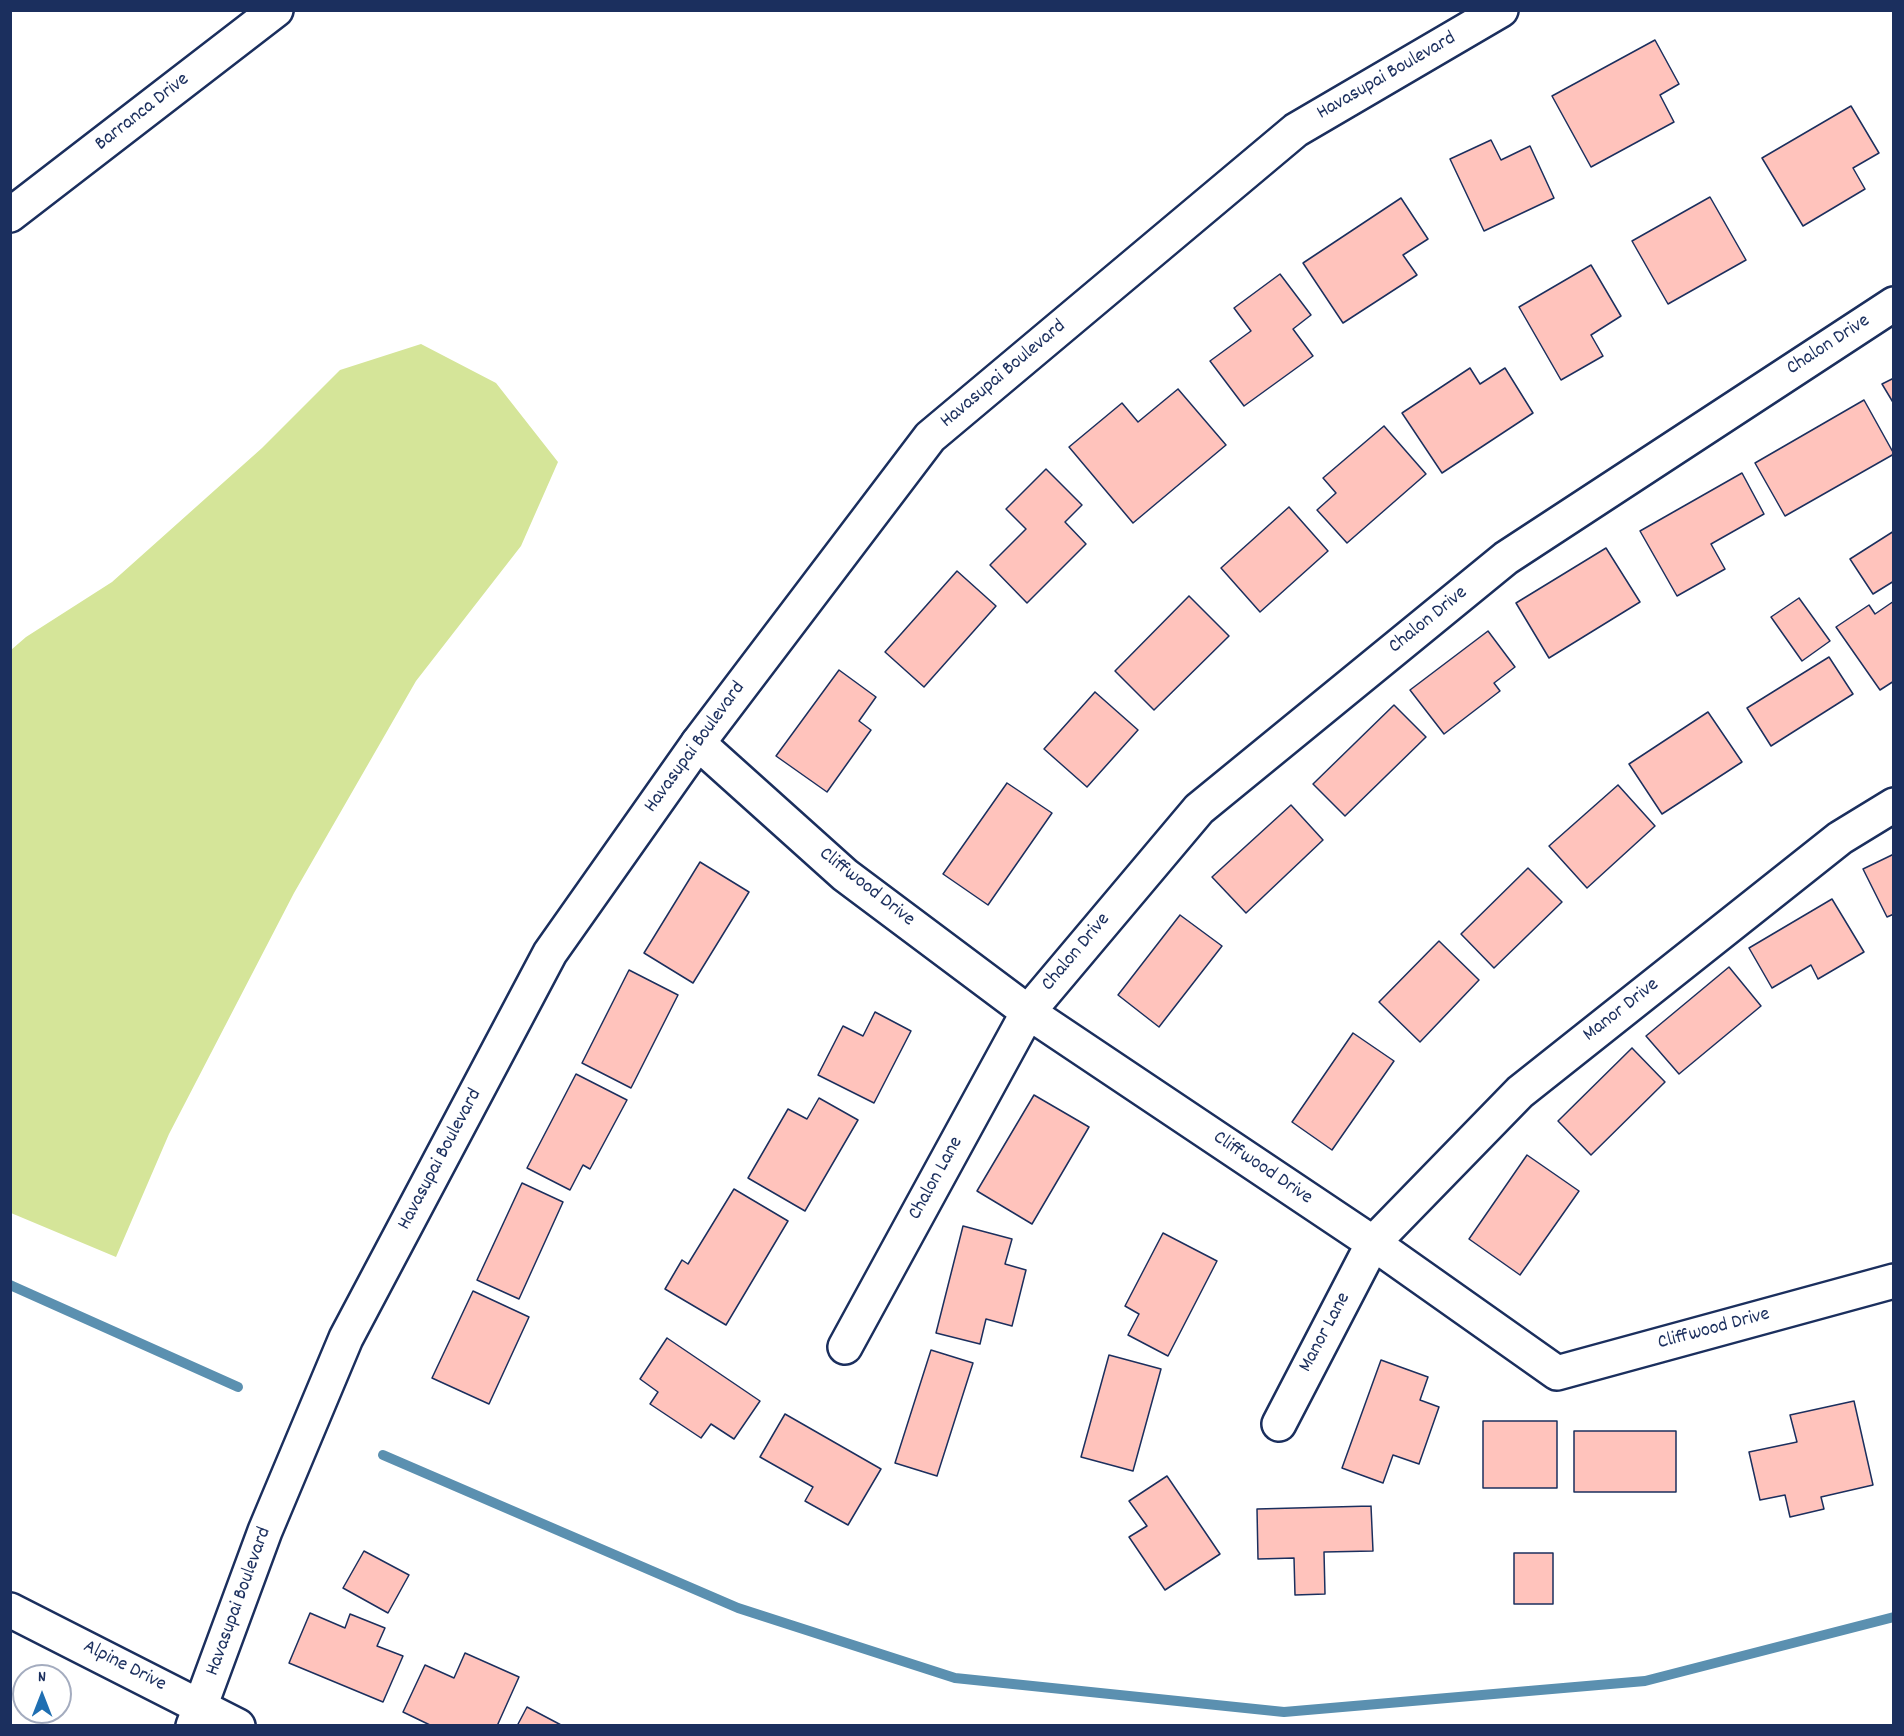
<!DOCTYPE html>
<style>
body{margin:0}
#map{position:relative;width:1904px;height:1736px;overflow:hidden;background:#fff;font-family:Dekko,sans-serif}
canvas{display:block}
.frame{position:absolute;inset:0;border:12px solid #1b2f5e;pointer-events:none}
.north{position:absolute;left:12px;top:1664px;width:60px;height:60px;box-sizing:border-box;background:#fff;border:2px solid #a4acbf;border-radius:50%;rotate:0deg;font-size:16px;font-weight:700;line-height:24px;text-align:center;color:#1b2f5e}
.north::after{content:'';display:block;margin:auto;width:21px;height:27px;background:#1f6fb2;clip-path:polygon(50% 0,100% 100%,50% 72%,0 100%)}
</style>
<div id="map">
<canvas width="1904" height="1736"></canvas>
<div class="frame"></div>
<div class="north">N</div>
</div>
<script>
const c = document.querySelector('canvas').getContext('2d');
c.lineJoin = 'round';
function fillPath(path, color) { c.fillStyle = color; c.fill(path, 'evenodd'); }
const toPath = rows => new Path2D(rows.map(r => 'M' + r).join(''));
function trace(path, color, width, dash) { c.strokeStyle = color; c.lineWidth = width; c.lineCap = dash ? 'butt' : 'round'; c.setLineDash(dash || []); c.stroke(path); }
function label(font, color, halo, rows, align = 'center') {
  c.font = font + ' Dekko,sans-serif'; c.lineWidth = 6; c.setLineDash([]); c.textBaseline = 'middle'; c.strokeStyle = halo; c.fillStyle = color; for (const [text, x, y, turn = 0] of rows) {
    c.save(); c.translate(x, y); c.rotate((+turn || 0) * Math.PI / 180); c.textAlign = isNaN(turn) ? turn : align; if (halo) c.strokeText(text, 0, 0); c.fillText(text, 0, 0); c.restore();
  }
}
fillPath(toPath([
 [421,344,496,383,558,462,521,546,416,681,294,893,169,1134,116,1257,11,1213,11,650,26,637,112,582,262,448,340,370]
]), '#d5e599');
trace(toPath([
 [10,1285,238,1387],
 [383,1455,738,1608,955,1678,1284,1712,1645,1681,1894,1617]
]), '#5b90b0', 10);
const building = toPath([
 [1655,40,1679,84,1660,95,1674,122,1591,167,1552,96,1655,40],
 [1851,106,1879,153,1853,168,1865,189,1803,226,1762,158,1851,106],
 [1491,140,1501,160,1530,146,1554,198,1484,231,1450,159,1491,140],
 [1710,197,1746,260,1668,304,1632,241,1710,197],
 [1401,198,1428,239,1403,255,1417,275,1343,323,1303,263,1401,198],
 [1591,265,1621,316,1591,335,1603,356,1561,380,1519,307,1591,265],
 [1280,274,1311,315,1293,329,1313,356,1244,406,1210,361,1251,331,1234,308,1280,274],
 [1470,368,1480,384,1505,368,1533,413,1442,473,1402,413,1470,368],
 [1894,378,1894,404,1882,384,1894,378],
 [1178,389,1226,445,1133,523,1069,447,1122,403,1138,422,1178,389],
 [1864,400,1894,454,1785,516,1755,463,1864,400],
 [1384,426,1426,474,1347,543,1317,510,1336,493,1323,478,1384,426],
 [1046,469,1082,505,1065,522,1086,544,1027,603,990,565,1026,529,1006,509,1046,469],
 [1742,473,1764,514,1711,544,1725,569,1677,596,1640,531,1742,473],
 [1289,507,1328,551,1260,612,1221,568,1289,507],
 [1894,531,1894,581,1873,594,1850,559,1894,531],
 [1606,548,1640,602,1549,658,1516,603,1606,548],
 [957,571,996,606,924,687,885,652,957,571],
 [1189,596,1229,636,1154,710,1115,671,1189,596],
 [1799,598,1830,641,1802,661,1771,617,1799,598],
 [1894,601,1894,681,1880,690,1836,627,1869,605,1875,614,1894,601],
 [1488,631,1515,667,1494,683,1500,691,1444,734,1410,690,1488,631],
 [1829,657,1853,694,1771,746,1747,708,1829,657],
 [839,670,876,697,859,721,871,730,827,792,776,756,839,670],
 [1095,692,1138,730,1087,787,1044,749,1095,692],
 [1394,705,1426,737,1345,816,1313,784,1394,705],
 [1708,712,1742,762,1662,814,1629,764,1708,712],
 [1007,783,1052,813,988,905,943,874,1007,783],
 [1618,785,1655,826,1587,888,1549,846,1618,785],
 [1291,805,1323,840,1246,913,1212,877,1291,805],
 [1894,854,1894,914,1887,917,1863,869,1894,854],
 [700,862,749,892,693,983,644,953,700,862],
 [1528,868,1562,902,1494,968,1461,934,1528,868],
 [1832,899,1864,952,1818,979,1811,965,1772,988,1749,948,1832,899],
 [1180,915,1222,946,1159,1027,1118,995,1180,915],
 [1439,941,1479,980,1420,1042,1379,1002,1439,941],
 [1729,967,1761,1006,1679,1074,1646,1036,1729,967],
 [629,970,678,995,631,1088,582,1063,629,970],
 [875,1012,911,1031,874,1103,818,1075,843,1026,863,1036,875,1012],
 [1353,1033,1394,1061,1332,1150,1292,1122,1353,1033],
 [1632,1048,1665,1082,1591,1155,1558,1121,1632,1048],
 [576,1074,627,1100,590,1169,583,1165,570,1190,527,1168,576,1074],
 [1034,1095,1089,1127,1032,1224,977,1191,1034,1095],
 [819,1098,858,1120,805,1211,748,1178,788,1109,807,1119,819,1098],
 [1527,1155,1579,1191,1520,1275,1469,1239,1527,1155],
 [522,1183,563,1202,519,1299,477,1280,522,1183],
 [734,1189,788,1221,726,1325,665,1289,682,1260,688,1264,734,1189],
 [963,1226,1012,1239,1005,1264,1026,1270,1012,1326,986,1319,980,1344,936,1333,963,1226],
 [1163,1233,1217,1261,1168,1356,1128,1335,1139,1314,1125,1306,1163,1233],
 [473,1291,529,1317,489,1404,432,1378,473,1291],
 [667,1338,760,1401,734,1439,711,1424,701,1438,650,1404,658,1392,640,1379,667,1338],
 [931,1350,973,1363,937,1476,895,1463,931,1350],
 [1109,1355,1161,1369,1133,1471,1081,1457,1109,1355],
 [1381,1360,1428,1377,1420,1400,1439,1407,1419,1464,1393,1455,1383,1483,1342,1468,1381,1360],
 [1854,1401,1873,1485,1821,1497,1824,1509,1790,1517,1785,1495,1760,1500,1749,1452,1797,1442,1790,1415,1854,1401],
 [785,1414,881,1469,848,1525,805,1501,813,1487,760,1457,785,1414],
 [1483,1421,1557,1421,1557,1488,1483,1488,1483,1421],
 [1574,1431,1676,1431,1676,1492,1574,1492,1574,1431],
 [1167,1476,1220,1554,1165,1590,1129,1537,1147,1526,1129,1501,1167,1476],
 [1371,1506,1373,1551,1324,1552,1325,1594,1295,1595,1294,1558,1258,1559,1257,1509,1371,1506],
 [364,1551,409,1575,388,1613,343,1588,364,1551],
 [1514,1553,1553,1553,1553,1604,1514,1604,1514,1553],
 [310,1613,345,1628,350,1614,385,1628,377,1646,403,1656,383,1702,289,1663,310,1613],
 [465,1653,519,1677,497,1726,432,1726,403,1712,425,1665,454,1678,465,1653],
 [527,1707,563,1726,517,1726,527,1707]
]);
fillPath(building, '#ffc3bc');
trace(building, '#1b2f5e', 1.5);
const street = toPath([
 [10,215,276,10],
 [698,743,845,875,1028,1012,1373,1243,1557,1373,1894,1281],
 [845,1347,1028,1012,1199,809,1506,558,1894,304],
 [1279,1424,1373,1243,1520,1092,1840,838,1894,805],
 [10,1610,238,1726]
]);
const secondary = toPath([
 [193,1726,265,1531,346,1338,550,953,698,743,930,437,1296,130,1501,10]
]);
trace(street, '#1b2f5e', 38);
trace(secondary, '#1b2f5e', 38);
trace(street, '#fff', 33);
trace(secondary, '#fff', 33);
label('20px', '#1b2f5e', '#fff', [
 ["Havasupai Boulevard",1387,77,-30],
 ["Barranca Drive",143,113,-38],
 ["Chalon Drive",1829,346,-33],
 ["Havasupai Boulevard",1004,375,-40],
 ["Chalon Drive",1429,621,-39],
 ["Havasupai Boulevard",696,748,-54],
 ["Cliffwood Drive",866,888,38],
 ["Chalon Drive",1077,953,-50],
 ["Manor Drive",1622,1011,-38],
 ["Havasupai Boulevard",441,1160,-62],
 ["Cliffwood Drive",1262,1169,34],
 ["Chalon Lane",937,1179,-61],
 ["Cliffwood Drive",1714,1330,-15],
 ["Manor Lane",1326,1333,-62],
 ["Havasupai Boulevard",240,1602,-70],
 ["Alpine Drive",124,1667,27]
]);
</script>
